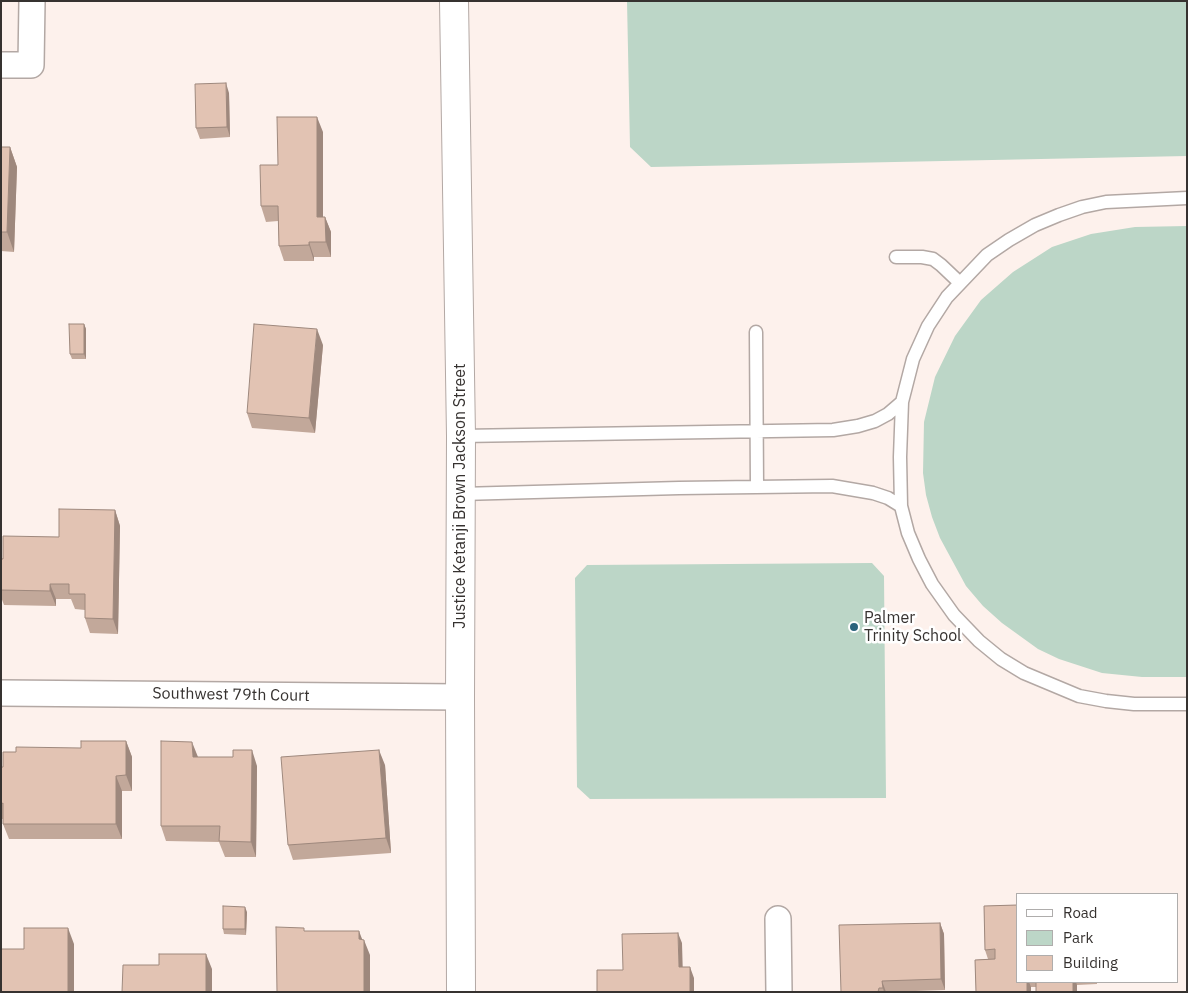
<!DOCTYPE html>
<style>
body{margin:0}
#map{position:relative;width:1188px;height:993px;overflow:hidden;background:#fdf1ec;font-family:"IBM Plex Sans",sans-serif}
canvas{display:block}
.frame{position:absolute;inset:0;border:2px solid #363230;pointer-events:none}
.legend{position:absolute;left:1016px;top:893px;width:162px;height:90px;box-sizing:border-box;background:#fff;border:1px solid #afadac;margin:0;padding:6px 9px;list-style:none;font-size:15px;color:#363230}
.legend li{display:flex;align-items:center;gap:10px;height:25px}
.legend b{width:25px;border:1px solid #afadac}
</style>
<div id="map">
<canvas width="1188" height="993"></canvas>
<div class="frame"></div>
<ul class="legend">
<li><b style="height:6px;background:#fff"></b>Road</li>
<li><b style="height:14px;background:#bcd6c7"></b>Park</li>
<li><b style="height:14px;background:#e2c3b3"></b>Building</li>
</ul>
</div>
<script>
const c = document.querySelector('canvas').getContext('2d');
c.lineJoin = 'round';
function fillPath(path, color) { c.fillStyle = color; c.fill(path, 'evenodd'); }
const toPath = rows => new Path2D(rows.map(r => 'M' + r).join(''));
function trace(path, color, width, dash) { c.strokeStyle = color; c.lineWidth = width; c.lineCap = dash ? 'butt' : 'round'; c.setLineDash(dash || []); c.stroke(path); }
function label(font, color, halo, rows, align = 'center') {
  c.font = font + ' "IBM Plex Sans",sans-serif'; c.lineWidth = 5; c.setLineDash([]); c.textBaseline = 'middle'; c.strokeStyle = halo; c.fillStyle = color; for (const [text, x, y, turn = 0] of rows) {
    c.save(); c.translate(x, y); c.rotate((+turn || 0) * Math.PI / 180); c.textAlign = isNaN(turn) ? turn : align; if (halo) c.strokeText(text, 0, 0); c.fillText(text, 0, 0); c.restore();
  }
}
fillPath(toPath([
 [627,1,1187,1,1187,156,651,167,630,147],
 [1187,226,1187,677,1142,677,1102,673,1059,659,1038,649,1002,623,983,606,966,586,940,538,932,517,926,495,923,473,924,422,935,377,955,336,981,300,1013,272,1052,247,1091,234,1135,227],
 [872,563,884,576,886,798,590,799,577,787,575,578,587,565]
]), '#bcd6c7');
const service = toPath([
 [1187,198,1106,202,1082,207,1059,215,1035,225,1009,240,987,255,947,297,928,326,913,359,902,402,900,457,901,506,908,533,919,559,932,584,954,615,979,641,1001,659,1024,673,1079,696,1106,701,1134,704,1187,704],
 [896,257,922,257,933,259,941,265,960,283],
 [756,332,757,487],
 [461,436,833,430,858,426,875,421,888,414,902,402],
 [461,494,679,488,832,486,873,493,888,498,901,506]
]);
const minor = toPath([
 [1,65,31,65,32,1],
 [1,693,460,697],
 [778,919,779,992]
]);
const secondary = toPath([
 [454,1,461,436,460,697,461,992]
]);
trace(service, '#b3a8a4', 15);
trace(minor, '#b3a8a4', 28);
trace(secondary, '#b3a8a4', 30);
trace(service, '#fff', 12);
trace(minor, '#fff', 25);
trace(secondary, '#fff', 28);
fillPath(toPath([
 [229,93,230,137,200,139,196,128],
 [323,132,323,217,325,217,331,232,331,257,314,257,314,261,284,261,279,246,278,221,266,222,261,206,278,165],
 [1,147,10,147,17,167,14,252,1,251],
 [84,324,86,329,86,359,72,359,70,354],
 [323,345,315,433,252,428,247,413],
 [115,510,120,526,118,634,90,633,85,618,85,610,75,609,71,599,56,599,56,606,4,605,1,597,1,559,59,537],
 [126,741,132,757,132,791,122,791,122,839,9,839,3,824,3,819,1,819,1,767,3,767,16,752,81,748],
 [198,757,257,766,256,857,225,857,219,842,166,841,161,826],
 [385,765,391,853,293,860,288,845],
 [1017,905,1017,982,1097,982,1097,984,1077,985,1077,992,1036,992,1036,987,1031,987,1031,992,976,992,975,960,988,959,985,950,984,906],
 [247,912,246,935,224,934,223,929],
 [940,923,944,934,945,990,886,992,841,992]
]), '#c2a89a');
fillPath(toPath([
 [226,83,229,93,230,137,227,127],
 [317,117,323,132,323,233,317,217],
 [10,147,17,167,14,252,7,232],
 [325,217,331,232,331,257,326,242],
 [309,242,314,257,314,261,309,245],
 [84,324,86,329,86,359,84,354],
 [317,329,323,345,315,433,309,418],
 [115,510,120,526,118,634,113,619],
 [50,584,56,599,56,606,50,591],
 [126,741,132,757,132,791,126,775],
 [192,742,198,757,193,757],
 [252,750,257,766,256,857,251,842],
 [379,750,385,765,391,853,386,838],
 [116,776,122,791,122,839,116,824],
 [245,907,247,912,246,935,245,929],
 [940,923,944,934,945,990,941,979],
 [68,928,74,944,74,992,68,992],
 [359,931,364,944,364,940,370,955,370,992,364,992,359,939],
 [678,933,682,943,683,978,679,967],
 [206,954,212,969,212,992,206,992],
 [690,967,694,978,694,992,690,992],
 [882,981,886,992,884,992,883,988],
 [1027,982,1029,982,1031,987,1031,992,1027,992],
 [1073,982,1076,982,1077,985,1077,992,1073,992]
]), '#9e887d');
const building = toPath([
 [226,83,227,127,196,128,195,84,226,83],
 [277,117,317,117,317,217,325,217,326,242,309,242,309,245,279,246,278,206,261,206,260,165,278,165,277,117],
 [1,147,10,147,7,232,1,232,1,147],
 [69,324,84,324,84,354,70,354,69,324],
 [254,324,317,329,309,418,247,413,254,324],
 [59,509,115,510,113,619,85,618,85,594,69,594,69,584,50,584,50,591,1,590,1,559,3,559,3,536,59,537,59,509],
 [81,741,126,741,126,775,116,776,116,824,3,824,3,803,1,804,1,767,3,767,3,752,16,752,16,747,81,748,81,741],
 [161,741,192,742,193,757,233,757,233,750,252,750,251,842,219,841,220,826,161,826,161,741],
 [379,750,386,838,288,845,281,757,379,750],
 [1017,905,1017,982,1027,982,1027,992,976,992,975,960,995,959,995,949,985,950,984,906,1017,905],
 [223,906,245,907,245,929,223,929,223,906],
 [940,923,941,979,882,981,883,988,879,988,878,992,841,992,839,925,940,923],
 [276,927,304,928,304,931,359,931,359,939,364,940,364,992,277,992,276,927],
 [24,928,68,928,68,992,1,992,1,949,24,949,24,928],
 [678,933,679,967,690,967,690,992,597,992,597,970,623,970,622,934,678,933],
 [159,954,206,954,206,992,122,992,123,965,159,965,159,954],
 [1036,982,1073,982,1073,992,1036,992,1036,982]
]);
fillPath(building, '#e2c3b3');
trace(building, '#9e887d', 1);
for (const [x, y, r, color] of [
 [854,627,5,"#2a627c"]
]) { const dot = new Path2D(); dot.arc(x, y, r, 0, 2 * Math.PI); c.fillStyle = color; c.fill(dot); trace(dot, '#fff', 2); }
label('16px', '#363230', '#fff', [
 ["Justice Ketanji Brown Jackson Street",460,496,-90],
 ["Southwest 79th Court",231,695,1]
]);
label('16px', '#363230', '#fff', [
 ["Palmer",864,618],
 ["Trinity School",864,636]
], 'left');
</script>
